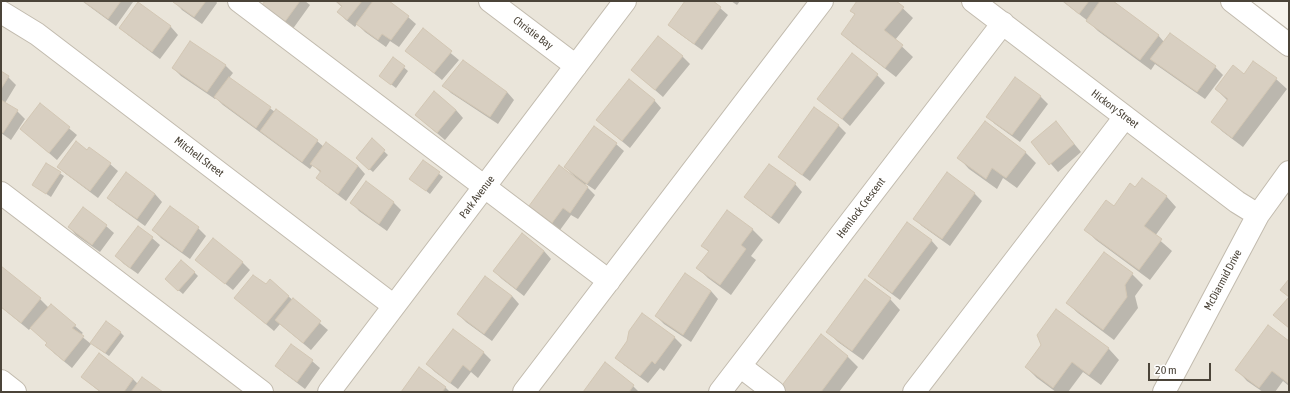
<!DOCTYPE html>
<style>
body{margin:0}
#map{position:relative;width:1290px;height:393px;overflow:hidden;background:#f6f3ec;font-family:"Asap Condensed",sans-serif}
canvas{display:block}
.frame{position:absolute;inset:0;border:2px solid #4b4439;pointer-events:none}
.scale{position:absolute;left:1148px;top:363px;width:63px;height:18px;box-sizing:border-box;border:2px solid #4b4439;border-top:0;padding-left:5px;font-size:12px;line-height:14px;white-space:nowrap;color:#4b4439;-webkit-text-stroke:3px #fff;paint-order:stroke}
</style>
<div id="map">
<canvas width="1290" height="393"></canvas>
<div class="frame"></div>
<div class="scale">20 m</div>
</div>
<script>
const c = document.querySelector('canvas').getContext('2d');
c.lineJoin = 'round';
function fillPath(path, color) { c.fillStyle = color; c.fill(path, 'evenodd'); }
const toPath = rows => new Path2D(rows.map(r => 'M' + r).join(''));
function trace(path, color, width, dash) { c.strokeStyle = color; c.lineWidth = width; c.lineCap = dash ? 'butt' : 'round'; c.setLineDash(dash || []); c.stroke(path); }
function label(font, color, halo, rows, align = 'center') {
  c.font = font + ' "Asap Condensed",sans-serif'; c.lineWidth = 3; c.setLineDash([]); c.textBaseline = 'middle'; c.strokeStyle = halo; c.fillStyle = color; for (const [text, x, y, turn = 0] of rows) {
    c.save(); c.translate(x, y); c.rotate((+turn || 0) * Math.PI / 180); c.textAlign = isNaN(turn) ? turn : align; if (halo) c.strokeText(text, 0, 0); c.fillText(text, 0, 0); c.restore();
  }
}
fillPath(toPath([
 [1,1,1220,1,1289,54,1289,392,1,392]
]), '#eae5da');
fillPath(toPath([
 [82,1,132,1,133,2,116,26],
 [175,1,216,1,217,3,202,24,182,10,175,2],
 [266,1,305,1,310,5,292,30,270,13],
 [335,1,387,1,408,17,416,24,399,47,390,41,386,47,365,32,357,24,355,27,346,20,338,12,342,7],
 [687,1,712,1,728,15,702,50,677,32,669,25],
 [731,1,740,1,737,5],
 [859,1,895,1,913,18,895,40,913,57,896,77,853,44,842,34,856,15,851,11],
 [1062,1,1111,1,1158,35,1164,42,1170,34,1215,67,1223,75,1205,99,1155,64,1151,70,1098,31,1088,21],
 [138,3,171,27,178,35,160,59,128,35,120,28],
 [423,30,459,60,442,80,407,51],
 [682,56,690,64,663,97,632,70],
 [393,58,408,71,396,88,380,76],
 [225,65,233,73,229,78,275,112,317,141,324,147,358,166,365,174,346,201,325,185,317,178,321,173,313,165,310,169,223,105,216,98,215,99,181,76,173,68],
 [1,72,8,77,16,85,5,103,17,111,25,119,11,140,1,133],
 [877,75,885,83,850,126,818,98],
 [1244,75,1276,79,1287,89,1243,147,1223,132,1212,122,1228,101,1216,89],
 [444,86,507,92,514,100,498,124,451,93],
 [1040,96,1048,104,1020,142,995,124,988,117],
 [654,100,661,108,630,148,605,127],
 [41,105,77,135,57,160,21,129],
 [456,110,463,118,445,140,424,122],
 [1056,122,1081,152,1058,172,1032,142],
 [838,125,846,133,810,181,787,164,779,157],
 [372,140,388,155,373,172,361,162],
 [616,144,624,151,595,190,586,184,585,185,595,195,578,219,571,215,560,230,538,214,530,206,574,178,575,177,565,167],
 [1025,152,1036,163,1017,188,1003,178,997,189,969,169,959,158],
 [424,162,443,177,430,194,411,179],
 [46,164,64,176,51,197,33,185],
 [110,164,118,171,98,198,66,174,58,167],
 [948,174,975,194,982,201,950,246,922,226,915,219],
 [367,183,394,203,401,210,387,231,359,211,352,203],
 [795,184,802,192,779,224,753,204,746,197],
 [1136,188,1166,196,1176,207,1155,236,1172,251,1150,280,1096,240,1086,230,1114,208],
 [155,194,162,202,145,226,116,205,109,198],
 [170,207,198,228,206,236,190,259,161,238,153,230],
 [106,226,114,233,100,252,76,235,69,227],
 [752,229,763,240,751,256,756,260,731,295,708,278,698,268,709,252,702,246],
 [152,238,160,245,138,274,124,264,116,256],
 [931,240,938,248,900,300,877,283,869,276],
 [544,251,551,259,524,296,502,279,494,271],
 [196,260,242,262,250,270,233,290],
 [1,268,40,299,49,308,51,305,83,333,80,335,91,344,72,368,54,353,48,343,31,327,29,330,1,307],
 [194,272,198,276,183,294,170,283],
 [1132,274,1143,285,1135,296,1138,308,1114,340,1078,313,1067,303],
 [266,286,288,296,328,330,311,350,280,324,274,331,235,298],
 [711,291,718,299,691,342,664,324,656,316],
 [512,296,519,304,492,341,466,322,458,314],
 [890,299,900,310,863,360,838,342,828,332],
 [1056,310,1109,349,1119,360,1101,385,1083,372,1068,392,1056,392,1037,378,1026,367,1042,346],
 [642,314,675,338,682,345,664,371,660,368,648,383,624,365,616,357,628,341],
 [453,330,484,353,491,360,478,378,471,372,458,389,435,372,427,364],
 [120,332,124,336,109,356,96,347],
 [821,335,848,357,858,367,839,392,785,392,781,388],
 [1289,342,1289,386,1283,381,1275,392,1263,392,1247,381,1237,370],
 [312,361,320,368,305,389,284,373,276,366],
 [606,364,633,386,639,392,584,392],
 [82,377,133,379,138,384,161,392,100,392],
 [445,387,450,392,402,392]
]), '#0003');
const building = toPath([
 [83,1,121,1,108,19,83,1],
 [174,1,206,1,194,17,173,2,174,1],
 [265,1,300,1,284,23,261,6,265,1],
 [336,1,362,1,347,20,337,12,342,6,336,1],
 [373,1,389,1,409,16,391,40,382,34,378,40,356,24,373,1],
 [685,1,713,1,721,7,694,44,668,25,685,1],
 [857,1,896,1,904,7,884,30,903,45,885,68,841,34,855,14,850,11,857,1],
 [1063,1,1089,1,1079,14,1063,1],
 [1100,1,1113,1,1159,35,1140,60,1086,21,1100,1],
 [138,2,171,26,152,52,119,28,138,2],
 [423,28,452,51,434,73,405,51,423,28],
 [1170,33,1216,66,1197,92,1150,59,1170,33],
 [658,36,683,56,655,90,631,70,658,36],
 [190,41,226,65,207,92,172,68,190,41],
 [852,53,878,74,842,119,817,99,852,53],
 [393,57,405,66,391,85,379,76,393,57],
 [463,60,507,92,490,117,442,86,463,60],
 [1253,61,1277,78,1232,138,1211,122,1228,99,1215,89,1233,65,1244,74,1253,61],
 [1,71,9,76,1,89,1,71],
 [229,77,271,107,256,128,214,97,229,77],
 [1015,77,1041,96,1012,135,986,117,1015,77],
 [629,79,655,100,622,141,596,120,629,79],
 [434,91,456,110,437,133,415,115,434,91],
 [1,100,18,110,3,133,1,132,1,100],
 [40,103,70,127,49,153,20,129,40,103],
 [814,107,839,125,802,175,778,157,814,107],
 [276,109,318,140,302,162,260,131,276,109],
 [985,121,1026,152,1006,178,992,168,986,179,957,158,985,121],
 [1056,121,1074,144,1049,165,1031,142,1056,121],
 [594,126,617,143,587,184,564,167,594,126],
 [372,138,385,150,369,170,356,158,372,138],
 [76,141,87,150,89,147,111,163,90,191,57,167,76,141],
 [326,142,358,166,338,194,316,178,321,171,310,164,326,142],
 [423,160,440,172,426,191,409,179,423,160],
 [46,163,61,172,46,194,32,185,46,163],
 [769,164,796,183,771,217,744,197,769,164],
 [559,165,588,187,570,213,563,208,552,223,529,206,559,165],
 [126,172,155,194,137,219,107,198,126,172],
 [947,172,975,193,942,239,913,219,947,172],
 [1142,178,1167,196,1144,226,1162,239,1139,270,1084,230,1106,200,1114,206,1130,183,1135,187,1142,178],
 [366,181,394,202,379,224,350,203,366,181],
 [170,206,199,227,182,252,152,230,170,206],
 [83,207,107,225,92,245,68,227,83,207],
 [727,210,753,229,741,245,746,249,720,285,696,268,709,251,701,246,727,210],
 [907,222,932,240,892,293,868,276,907,222],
 [138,226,153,237,130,268,115,256,138,226],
 [522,233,544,251,516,289,493,271,522,233],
 [213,238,243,262,225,284,195,260,213,238],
 [1104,252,1133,273,1125,285,1127,297,1103,330,1066,303,1104,252],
 [181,260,195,272,178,291,165,279,181,260],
 [1,266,41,298,21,323,1,307,1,266],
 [685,273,711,291,683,335,655,316,685,273],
 [253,275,266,284,270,279,289,296,266,324,234,298,253,275],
 [485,276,512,296,484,334,457,314,485,276],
 [865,279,891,298,852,351,826,332,865,279],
 [1289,279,1289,328,1273,315,1289,297,1280,290,1289,279],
 [293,298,321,321,303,343,275,320,293,298],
 [51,304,76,325,72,328,84,336,64,361,45,345,47,343,30,328,51,304],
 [1056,309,1109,348,1089,375,1072,362,1053,388,1025,367,1041,345,1037,335,1056,309],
 [642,313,675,337,655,364,652,361,640,376,615,358,627,341,629,331,642,313],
 [106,321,121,332,105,353,90,343,106,321],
 [1268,325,1289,341,1289,384,1272,371,1259,388,1235,370,1268,325],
 [453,329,484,352,470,371,463,365,450,383,426,364,453,329],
 [821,334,848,356,821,392,785,392,780,388,821,334],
 [291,344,313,360,297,382,275,366,291,344],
 [99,353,133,379,124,392,101,392,81,377,99,353],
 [605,362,634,385,629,392,583,392,605,362],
 [419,367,446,387,442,392,401,392,419,367],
 [142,377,163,392,131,392,142,377]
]);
fillPath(building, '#d8cfc1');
trace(building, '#d3c7b4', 1);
const minor = toPath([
 [239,1,609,281],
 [490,1,576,66],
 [973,1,1237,202,1258,215],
 [1232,1,1289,45],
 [1,12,37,34,394,306],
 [1,193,262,392],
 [740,366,774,392],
 [1,381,15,392],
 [329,392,625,1],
 [524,392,822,1],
 [720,392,1003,23],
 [914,392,1125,117],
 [1164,392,1258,215,1289,172]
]);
trace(minor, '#c2bbae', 24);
trace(minor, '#fff', 22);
label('11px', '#4b4439', '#fff', [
 ["Christie Bay",533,33,37],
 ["Hickory Street",1115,109,37],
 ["Mitchell Street",199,157,37],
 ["Park Avenue",477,197,-53],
 ["Hemlock Crescent",861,208,-53],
 ["McDiarmid Drive",1223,280,-62]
]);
</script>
